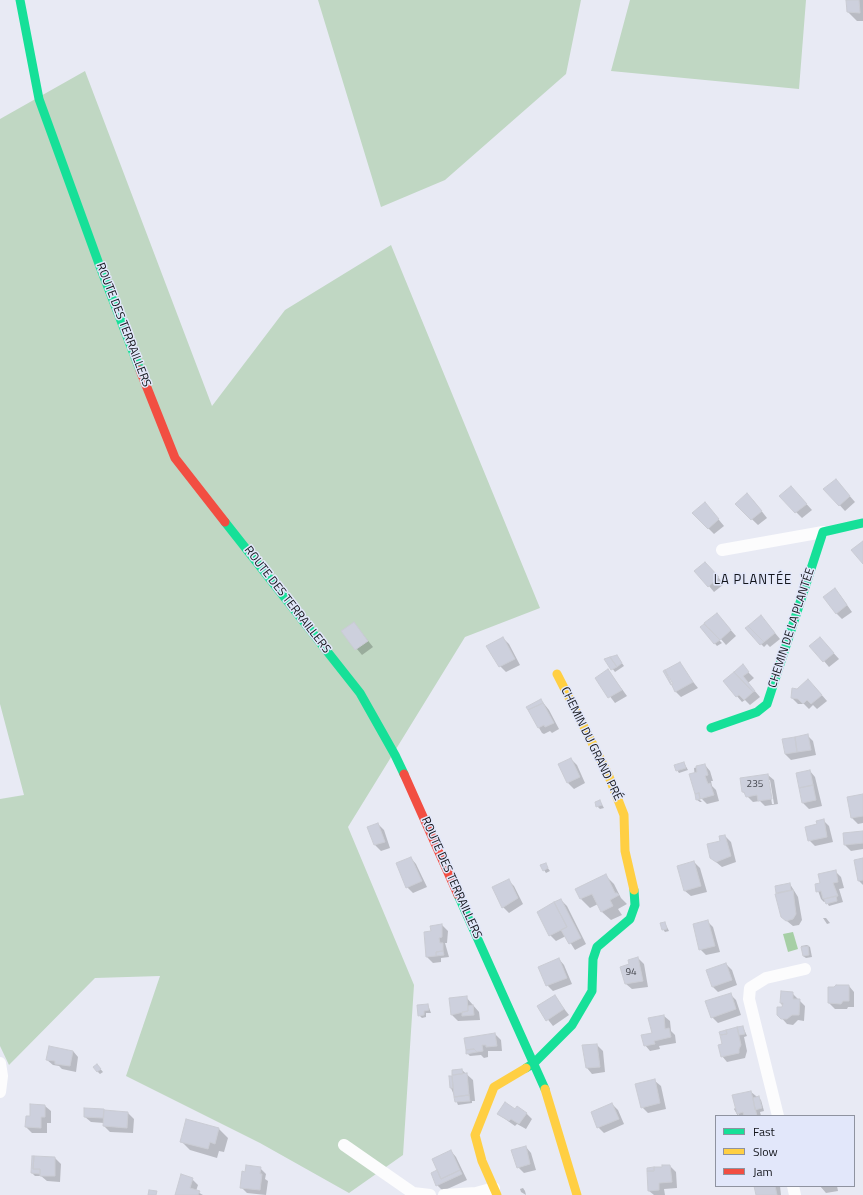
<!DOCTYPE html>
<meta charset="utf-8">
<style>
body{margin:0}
#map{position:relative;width:863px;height:1195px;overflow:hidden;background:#e8eaf4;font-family:"Titillium Web",sans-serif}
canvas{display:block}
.legend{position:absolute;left:715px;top:1115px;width:140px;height:72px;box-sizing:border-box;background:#e2e7fa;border:1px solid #8f93a0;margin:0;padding:5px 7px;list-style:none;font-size:12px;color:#12141a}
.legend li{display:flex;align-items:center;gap:8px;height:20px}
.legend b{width:20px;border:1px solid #8f93a0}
</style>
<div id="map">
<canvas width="863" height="1195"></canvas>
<ul class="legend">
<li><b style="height:5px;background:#16e098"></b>Fast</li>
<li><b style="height:5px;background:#ffcf43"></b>Slow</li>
<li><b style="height:5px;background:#f24e42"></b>Jam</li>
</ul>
</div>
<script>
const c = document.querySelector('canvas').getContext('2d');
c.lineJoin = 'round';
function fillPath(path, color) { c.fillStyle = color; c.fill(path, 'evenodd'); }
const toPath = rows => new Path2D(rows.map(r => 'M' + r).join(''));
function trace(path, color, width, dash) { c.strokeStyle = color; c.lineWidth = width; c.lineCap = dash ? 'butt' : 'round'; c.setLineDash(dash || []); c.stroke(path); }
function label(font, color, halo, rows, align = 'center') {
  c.font = font + ' "Titillium Web",sans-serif'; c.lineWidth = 3; c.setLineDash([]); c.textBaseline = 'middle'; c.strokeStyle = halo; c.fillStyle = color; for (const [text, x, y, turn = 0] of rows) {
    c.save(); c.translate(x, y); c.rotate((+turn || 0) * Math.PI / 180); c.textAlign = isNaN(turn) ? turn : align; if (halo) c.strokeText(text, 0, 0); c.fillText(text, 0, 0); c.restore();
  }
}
fillPath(toPath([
 [318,0,581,0,566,74,445,180,381,207],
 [630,0,806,0,799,89,611,71],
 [85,71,212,406,285,310,391,245,540,608,465,637,348,827,414,985,403,1155,349,1193,260,1143,126,1076,160,976,95,978,9,1065,0,1046,0,799,24,795,0,704,0,119]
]), '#c0d7c3');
fillPath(toPath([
 [793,932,798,949,788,952,783,934]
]), '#a6cfa5');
fillPath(toPath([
 [847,0,863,0,863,21,857,21,848,12],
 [841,486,855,502,845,511,825,489],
 [791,487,812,510,802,518,780,496],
 [753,500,767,518,758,525,736,504],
 [710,509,724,526,714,534,693,513],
 [711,569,724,584,714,592,709,586],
 [840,595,852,612,842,619,836,613],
 [722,620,736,636,726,645,720,638,719,640,722,643,717,646,701,628,708,629],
 [766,622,780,639,770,647,767,644,764,647,746,629],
 [354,623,373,647,362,655,342,631],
 [503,638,509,644,520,665,506,672,500,666],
 [820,638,839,659,829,667,824,661],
 [617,656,624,666,615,672,606,660],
 [679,664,698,688,681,697,675,691],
 [608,670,627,696,615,703,596,678],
 [748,672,754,678,748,683,760,697,750,705,745,700,742,702,724,681],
 [814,686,827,701,817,709,813,705,809,709,804,704,798,704,792,698,798,690],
 [541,700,549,710,559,729,552,733,550,731,544,734,542,733,529,711],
 [808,736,813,741,816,755,791,760,785,754],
 [571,759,577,765,585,783,574,789,568,783,559,765],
 [684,763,688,770,679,773,677,770],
 [705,765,710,771,713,781,711,781,712,786,716,790,719,801,707,804,702,799,699,799,702,802,700,802,697,800,694,768],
 [810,771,815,777,822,806,809,809,803,803,797,774],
 [768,775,774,780,778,804,765,806,760,801,753,802,743,792],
 [768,780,770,780,774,804,772,804],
 [863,795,863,823,858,824,852,818,848,798],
 [600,801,604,808,600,809,597,806],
 [823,820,829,826,833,842,815,846,809,840],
 [378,824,384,830,390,848,381,851,375,845,369,828],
 [863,832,863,849,851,851,845,845],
 [725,836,731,842,736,862,722,867,711,858],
 [411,858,416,864,427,887,413,893,407,887],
 [863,859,863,885,859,881],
 [694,862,700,868,707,892,691,896,685,891],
 [545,864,550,871,546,873,544,870],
 [835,871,841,877,844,888,839,889,843,902,829,906,826,901,824,902,821,899,816,885,821,884],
 [605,875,614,884,621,898,627,904,618,909,622,915,611,920,602,912,598,904,590,908,581,899,576,890],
 [508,880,514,886,523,904,509,913,503,907],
 [790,884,798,897,802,920,799,925,793,926,782,917,777,893],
 [561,900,567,906,586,944,575,950,566,936,556,941,550,935],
 [823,918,826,918,830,923,827,924],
 [708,922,713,927,720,952,706,955,700,949],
 [665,923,669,931,665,932,663,929],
 [442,925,448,931,447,943,445,943,449,957,441,958,441,962,433,963,427,957,432,932],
 [807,945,810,947,812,957,806,958,803,956,801,946],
 [638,958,644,964,648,987,632,989,626,984],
 [559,959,564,965,572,984,553,991,547,985],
 [726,964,732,970,737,985,718,992,712,986],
 [849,986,854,992,854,1007,848,1007,847,1009,835,1009,829,1003],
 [792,993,805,1006,804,1021,798,1020,793,1025,787,1024,778,1014,783,1008,781,1003],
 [730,994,736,1000,741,1015,718,1023,712,1017],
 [466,997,479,1012,480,1020,458,1021,452,1015],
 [555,997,569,1015,553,1026,538,1007],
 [428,1005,431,1013,426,1013,426,1017,422,1018,419,1015],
 [664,1016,670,1021,671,1031,675,1035,676,1043,659,1046,660,1049,650,1051,645,1045],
 [743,1027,747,1036,744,1037,747,1051,745,1058,727,1062,722,1056,723,1045,737,1029,738,1030],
 [495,1034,501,1040,502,1051,488,1051,488,1057,484,1058,481,1055,470,1056,467,1053],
 [597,1045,603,1051,605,1072,592,1074,587,1068],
 [73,1051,78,1057,76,1072,62,1069,59,1066,53,1065,47,1060],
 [97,1065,103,1072,100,1074,97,1071],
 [462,1070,473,1080,475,1101,472,1101,472,1103,458,1105,451,1088,451,1077,453,1078],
 [655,1081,661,1086,666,1109,648,1113,642,1107],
 [751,1092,761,1100,764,1111,760,1112,761,1116,740,1116,738,1114,738,1116,734,1109],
 [612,1104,618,1110,624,1124,604,1133,598,1127],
 [45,1106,51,1111,51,1123,47,1123,47,1133,32,1133,26,1127,31,1117],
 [85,1109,128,1113,134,1119,133,1133,110,1132,104,1126,104,1123,91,1122,85,1117],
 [516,1110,526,1113,532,1119,526,1129,517,1124,515,1126,498,1114],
 [219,1129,228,1138,224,1152,219,1151,217,1158,190,1150,181,1141],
 [526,1147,531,1153,536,1170,524,1173,518,1167],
 [451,1151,456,1157,467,1180,443,1191,437,1185,438,1171],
 [55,1158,61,1164,60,1182,47,1181,41,1176,35,1176,32,1173],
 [670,1166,676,1172,677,1188,664,1189,665,1195,654,1195,649,1191],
 [260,1168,266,1174,265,1179,268,1181,266,1195,247,1193,241,1187,246,1173],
 [192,1179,198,1185,196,1191,203,1195,176,1195],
 [755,1186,780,1186,781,1195,757,1195],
 [820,1186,837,1186,838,1191,826,1193],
 [523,1188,525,1191,526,1195,521,1192,520,1189]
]), '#0003');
const building = toPath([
 [846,0,859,0,860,13,847,12,846,0],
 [836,479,850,496,839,506,823,489,836,479],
 [791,486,807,504,795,513,779,496,791,486],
 [747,493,762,511,751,520,735,504,747,493],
 [705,502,719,519,708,529,692,513,705,502],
 [863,541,863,564,851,550,863,541],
 [705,562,719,577,708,587,694,571,705,562],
 [835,588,847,605,836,614,823,597,835,588],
 [717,613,731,630,720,640,704,623,717,613],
 [761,615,775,633,764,642,748,626,761,615],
 [354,622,368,641,355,650,341,631,354,622],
 [704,624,720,640,714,644,700,627,704,624],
 [748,626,764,642,760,645,745,628,748,626],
 [503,637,515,659,499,667,486,646,503,637],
 [820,637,834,653,823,662,809,646,820,637],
 [617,655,622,663,617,667,610,657,617,655],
 [610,657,617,667,611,670,604,659,610,657],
 [680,662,693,682,675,692,665,670,680,662],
 [743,664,749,672,743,676,755,691,753,692,734,672,743,664],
 [608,669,622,690,608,698,595,678,608,669],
 [665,670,673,684,671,685,663,671,665,670],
 [734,672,753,692,744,700,739,695,736,697,723,681,734,672],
 [808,679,822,695,811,704,807,700,803,704,798,699,791,698,792,688,797,689,808,679],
 [541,699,543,703,528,710,526,707,541,699],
 [543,703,554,723,545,727,544,725,538,728,528,710,543,703],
 [808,734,811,750,797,752,795,737,808,734],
 [795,737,797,752,785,754,782,739,795,737],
 [571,758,580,777,567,783,558,764,571,758],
 [684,762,686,768,676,771,674,765,684,762],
 [705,764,708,775,705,776,708,784,710,783,714,795,700,799,699,793,695,794,689,774,697,772,696,766,705,764],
 [810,770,813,785,799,788,796,773,810,770],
 [768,774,772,799,758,801,757,795,746,797,744,792,742,792,740,778,768,774],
 [813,785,816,800,802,803,799,788,813,785],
 [699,793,700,799,696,800,695,794,699,793],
 [863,794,863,816,851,818,847,797,863,794],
 [600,800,602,805,596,807,595,802,600,800],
 [824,819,827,837,808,841,805,827,817,824,816,821,824,819],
 [378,823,385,842,374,845,367,827,378,823],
 [863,831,863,843,844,845,843,833,863,831],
 [725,835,731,856,716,862,710,858,707,844,720,841,719,836,725,835],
 [411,857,422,881,406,888,396,863,411,857],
 [863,858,863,880,858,881,854,860,863,858],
 [694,861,701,886,684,891,677,866,694,861],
 [546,863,548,868,543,871,540,865,546,863],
 [836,870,838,882,833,883,838,896,823,899,821,891,816,892,815,884,820,883,818,874,836,870],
 [606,874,615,893,617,893,619,895,610,900,613,906,601,912,592,894,580,899,575,889,606,874],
 [509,879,518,898,502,908,492,887,509,879],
 [790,883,791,890,776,893,775,886,790,883],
 [793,890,796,914,793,919,786,921,781,917,775,894,793,890],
 [836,896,837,901,826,904,824,899,836,896],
 [561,899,581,938,569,944,561,930,567,927,554,902,561,899],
 [554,902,567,927,549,936,537,912,554,902],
 [708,920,715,946,699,950,693,924,708,920],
 [665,922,667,929,662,930,660,923,665,922],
 [442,924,442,937,439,938,440,943,443,943,443,951,436,952,436,956,426,957,424,932,431,931,430,926,442,924],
 [808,946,809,955,803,956,801,947,808,946],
 [443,951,444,955,436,956,436,952,443,951],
 [638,957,643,981,625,984,620,967,629,964,628,960,638,957],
 [559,958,567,978,546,986,538,967,559,958],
 [726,963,732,980,712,987,706,970,726,963],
 [836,985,849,985,849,1001,843,1001,841,1004,828,1003,828,987,834,987,836,985],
 [781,991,793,992,793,999,800,999,799,1015,792,1015,787,1019,781,1019,777,1015,777,1007,782,1007,783,1003,780,1003,781,991],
 [731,993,736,1009,711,1018,705,1001,731,993],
 [555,995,564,1009,546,1021,537,1006,555,995],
 [467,996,468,1011,451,1015,449,998,467,996],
 [428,1004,429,1010,424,1011,424,1015,418,1016,417,1005,428,1004],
 [473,1005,474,1015,462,1016,462,1012,468,1011,468,1006,473,1005],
 [664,1015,665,1029,669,1028,671,1037,654,1041,655,1044,644,1046,641,1035,652,1033,648,1018,664,1015],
 [743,1026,745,1034,739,1035,737,1027,743,1026],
 [737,1027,741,1045,739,1049,739,1053,721,1057,718,1045,722,1044,720,1035,727,1034,726,1030,737,1027],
 [726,1030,727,1034,720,1035,719,1032,726,1030],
 [495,1033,497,1046,486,1047,486,1045,482,1045,483,1051,477,1052,474,1049,466,1050,464,1038,495,1033],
 [597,1044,600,1067,586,1068,582,1045,597,1044],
 [49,1046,73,1051,70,1066,55,1064,55,1061,46,1060,49,1046],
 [474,1049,477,1052,466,1054,466,1050,474,1049],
 [97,1064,101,1069,97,1072,93,1067,97,1064],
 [462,1069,463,1074,452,1075,452,1070,462,1069],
 [467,1073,469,1095,454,1097,452,1075,467,1073],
 [449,1076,452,1076,453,1088,450,1088,449,1076],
 [655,1079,660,1103,641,1108,635,1084,655,1079],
 [751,1091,757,1116,744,1116,743,1112,737,1114,732,1095,751,1091],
 [469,1095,470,1101,455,1102,454,1097,469,1095],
 [759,1096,762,1108,755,1110,753,1098,759,1096],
 [505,1102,515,1109,517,1106,527,1113,519,1124,511,1119,509,1121,497,1114,505,1102],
 [612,1103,619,1119,597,1128,591,1112,612,1103],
 [30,1104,45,1105,45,1117,41,1117,41,1128,25,1127,26,1116,30,1116,30,1104],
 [84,1108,104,1109,103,1118,84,1117,84,1108],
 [104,1110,128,1112,127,1128,103,1126,104,1110],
 [186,1119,219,1128,215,1144,210,1142,208,1149,180,1142,186,1119],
 [526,1146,530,1164,517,1168,511,1150,526,1146],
 [451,1150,460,1170,441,1179,432,1159,451,1150],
 [32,1156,34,1156,33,1169,40,1169,40,1174,31,1173,32,1156],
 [34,1156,55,1157,55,1176,40,1176,40,1169,33,1169,34,1156],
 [246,1165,261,1167,260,1174,262,1174,260,1190,240,1188,242,1171,245,1172,246,1165],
 [662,1165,670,1165,672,1182,659,1183,659,1190,648,1191,647,1171,654,1171,654,1167,662,1167,662,1165],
 [654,1167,654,1171,647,1171,647,1168,654,1167],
 [437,1170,441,1179,460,1170,462,1174,436,1186,431,1173,437,1170],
 [181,1174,193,1178,190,1188,200,1191,198,1195,175,1195,181,1174],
 [754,1186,775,1186,777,1195,756,1195,754,1186],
 [149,1190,157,1191,156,1195,148,1195,149,1190]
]);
fillPath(building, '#cdd0dd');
trace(building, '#caccd4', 1);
trace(toPath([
 [722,550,823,532],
 [0,1063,2,1076,0,1092],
 [778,1116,749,999,750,988,766,978,805,969],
 [344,1145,413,1193,430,1195],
 [793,1186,795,1195],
 [444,1195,476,1193,494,1188]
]), '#fcfcfd', 12);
trace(toPath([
 [20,0,39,99,99,264,140,370],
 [225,522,360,693,395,755,404,774],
 [711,728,757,712,767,704,823,532,863,523],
 [458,895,545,1089],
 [526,1068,534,1063,572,1025,592,991,593,959,597,947,630,919,635,905,634,890]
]), '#16e098', 9);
trace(toPath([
 [557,674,608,774,624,815,625,851,634,890],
 [545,1089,577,1195],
 [497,1195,482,1161,475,1135,494,1087,526,1068]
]), '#ffcf43', 9);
trace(toPath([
 [140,370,175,458,225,522],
 [404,774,458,895]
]), '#f24e42', 9);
label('10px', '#44464e', null, [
 ["235",755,785],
 ["94",631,973]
]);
label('12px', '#12141a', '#e2e7fa', [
 ["ROUTE DES TERRAILLERS",123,325,69],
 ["ROUTE DES TERRAILLERS",287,600,52],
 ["CHEMIN DE LA PLANTÉE",792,628,-72],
 ["CHEMIN DU GRAND PRÉ",591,744,64],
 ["ROUTE DES TERRAILLERS",451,878,66]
]);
c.letterSpacing = '1px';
label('13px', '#12141a', '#e2e7fa', [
 ["LA PLANTÉE",753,581]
]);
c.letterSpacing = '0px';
</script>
